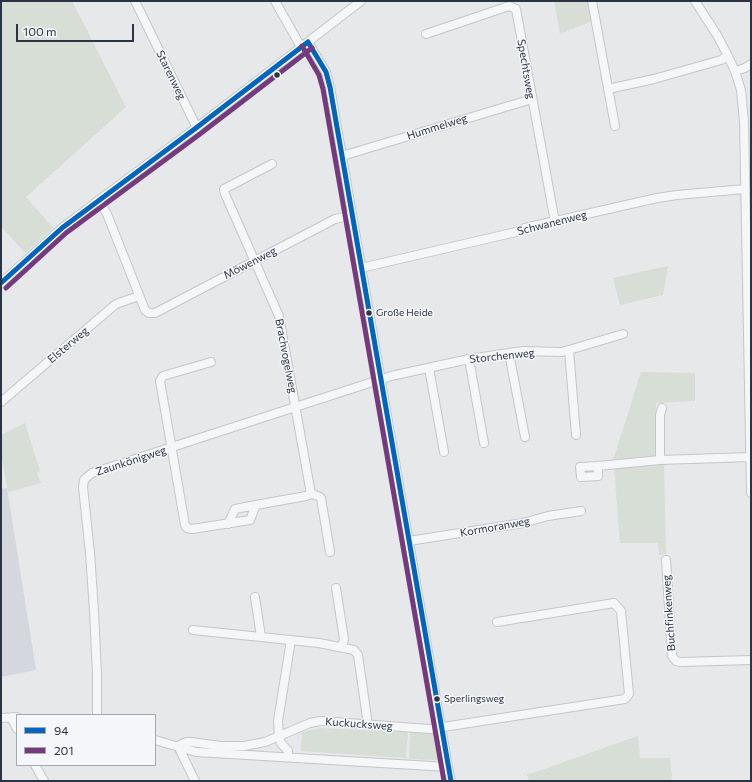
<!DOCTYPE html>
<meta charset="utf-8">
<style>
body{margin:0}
#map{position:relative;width:752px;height:782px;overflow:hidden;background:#e6e8ea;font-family:Commissioner,sans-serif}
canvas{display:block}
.frame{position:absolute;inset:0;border:2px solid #2b3445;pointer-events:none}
.legend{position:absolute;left:16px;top:714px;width:140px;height:52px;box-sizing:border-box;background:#f4f6f9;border:1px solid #a4a8b1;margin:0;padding:5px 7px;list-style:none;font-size:12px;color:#2b3445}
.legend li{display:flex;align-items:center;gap:8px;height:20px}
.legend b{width:20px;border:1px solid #a4a8b1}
.scale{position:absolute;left:16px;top:24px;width:118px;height:18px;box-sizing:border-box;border:2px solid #2b3445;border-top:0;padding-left:5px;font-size:12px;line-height:14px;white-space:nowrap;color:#2b3445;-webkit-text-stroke:3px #f4f6f9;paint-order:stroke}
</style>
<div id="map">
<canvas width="752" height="782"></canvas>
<div class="frame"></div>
<ul class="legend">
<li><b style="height:5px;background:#0065bd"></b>94</li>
<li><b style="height:5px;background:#743a7d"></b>201</li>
</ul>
<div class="scale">100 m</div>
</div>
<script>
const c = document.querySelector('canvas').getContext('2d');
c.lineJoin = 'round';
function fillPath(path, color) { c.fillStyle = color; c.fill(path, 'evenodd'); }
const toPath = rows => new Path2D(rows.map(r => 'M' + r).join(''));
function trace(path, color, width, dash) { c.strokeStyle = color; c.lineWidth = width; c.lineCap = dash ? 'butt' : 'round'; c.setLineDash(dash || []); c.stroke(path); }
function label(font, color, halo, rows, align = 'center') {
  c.font = font + ' Commissioner,sans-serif'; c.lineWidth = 3; c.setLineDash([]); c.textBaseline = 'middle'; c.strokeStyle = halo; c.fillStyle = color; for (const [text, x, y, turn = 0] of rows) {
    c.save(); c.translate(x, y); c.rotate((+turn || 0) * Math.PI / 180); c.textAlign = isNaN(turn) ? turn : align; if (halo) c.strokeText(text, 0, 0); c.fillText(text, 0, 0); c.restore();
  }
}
fillPath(toPath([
 [7,488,36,670,1,677,1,489]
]), '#d4d7dd');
fillPath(toPath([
 [1,1,72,1,126,107,26,197,53,228,25,253,1,226],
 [554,1,589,1,592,21,560,34],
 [668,266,663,295,620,305,613,278],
 [641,372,695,373,695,401,656,403,656,453,654,456,650,458,613,460],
 [25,423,40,471,37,473,41,483,8,492,1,453,1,435],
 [667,463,664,466,666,554,659,555,658,543,620,543,614,467],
 [321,728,408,732,406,758,301,751,302,732],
 [410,732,436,733,441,760,409,759],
 [638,736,640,758,670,758,672,781,529,781,527,775]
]), '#d6ded6');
const minor = toPath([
 [135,1,197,128],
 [275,1,301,47],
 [592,1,615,126],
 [695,1,717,35,728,56,735,71,741,90,744,121,751,493],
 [426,34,509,6,516,9,555,222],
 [308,42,326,72,330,87,448,767,451,781],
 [735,71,745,68,751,64],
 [608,89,654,79,721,60,728,56],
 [342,156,532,99],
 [272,164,224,189,225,194,279,316,311,494],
 [99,200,107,214,145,310,149,313,155,313,335,219,352,215],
 [361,268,516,232,525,228,657,198,677,195,745,189],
 [1,283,62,228,99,200,196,128,361,1],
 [569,350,576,435],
 [509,353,525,437],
 [469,359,484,443],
 [211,362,163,376,160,381,185,525,187,528,192,529,250,520,256,505,306,496,311,494,318,496,321,498,330,552],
 [429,368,444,452],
 [1,402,116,304,139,296],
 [660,460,660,415,662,408],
 [598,466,660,460,750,457],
 [598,466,598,476,581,477,580,467,598,466],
 [228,524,235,509,256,505],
 [409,541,523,523,548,516,581,511],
 [666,560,672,656,676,661,680,662,751,660],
 [336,588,344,639,342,647],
 [255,597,261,637],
 [193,630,319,643,354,650,358,655,367,718,366,724],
 [97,715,97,674,94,611,90,553,83,487,84,480,87,477,92,473,391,376,469,359,509,353,523,351,562,352,623,334],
 [12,717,13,721,17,729],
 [1,718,17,717],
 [155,740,196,752,448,767],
 [288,757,288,751,281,743,279,736,278,721,291,640],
 [35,765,44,781],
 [195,781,178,746,186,742,191,742,221,746,244,746,265,742,310,723,320,721,430,729,625,699,629,694,621,611,614,603,497,622]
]);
trace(minor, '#c4c6c8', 10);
trace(minor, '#f5f6f7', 8);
trace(toPath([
 [308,42,326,72,330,87,451,781],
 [1,283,62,228,196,128,308,42]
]), '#0065bd', 5);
trace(toPath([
 [302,46,319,75,323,89,444,781],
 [6,288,66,233,200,134,312,48]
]), '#743a7d', 5);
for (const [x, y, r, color] of [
 [277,75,3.5,"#2b3445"],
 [369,313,3.5,"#2b3445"],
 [437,699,3.5,"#2b3445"]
]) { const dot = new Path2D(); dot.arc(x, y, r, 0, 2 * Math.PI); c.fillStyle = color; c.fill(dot); trace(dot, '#f4f6f9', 1.5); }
label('10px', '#2b3445', '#f4f6f9', [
 ["Große Heide",376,313],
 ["Sperlingsweg",444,699]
], 'left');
label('11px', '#2b3445', '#f4f6f9', [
 ["Spechtsweg",526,69,80],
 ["Starenweg",171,75,64],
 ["Hummelweg",437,127,-17],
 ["Schwanenweg",552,223,-14],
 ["Möwenweg",250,263,-27],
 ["Elsterweg",68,345,-40],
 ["Brachvogelweg",286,356,79],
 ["Storchenweg",502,356,-6],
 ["Zaunkönigweg",131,461,-18],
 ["Kormoranweg",495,527,-10],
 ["Buchfinkenweg",669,613,-94],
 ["Kuckucksweg",359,724,4]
]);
</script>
